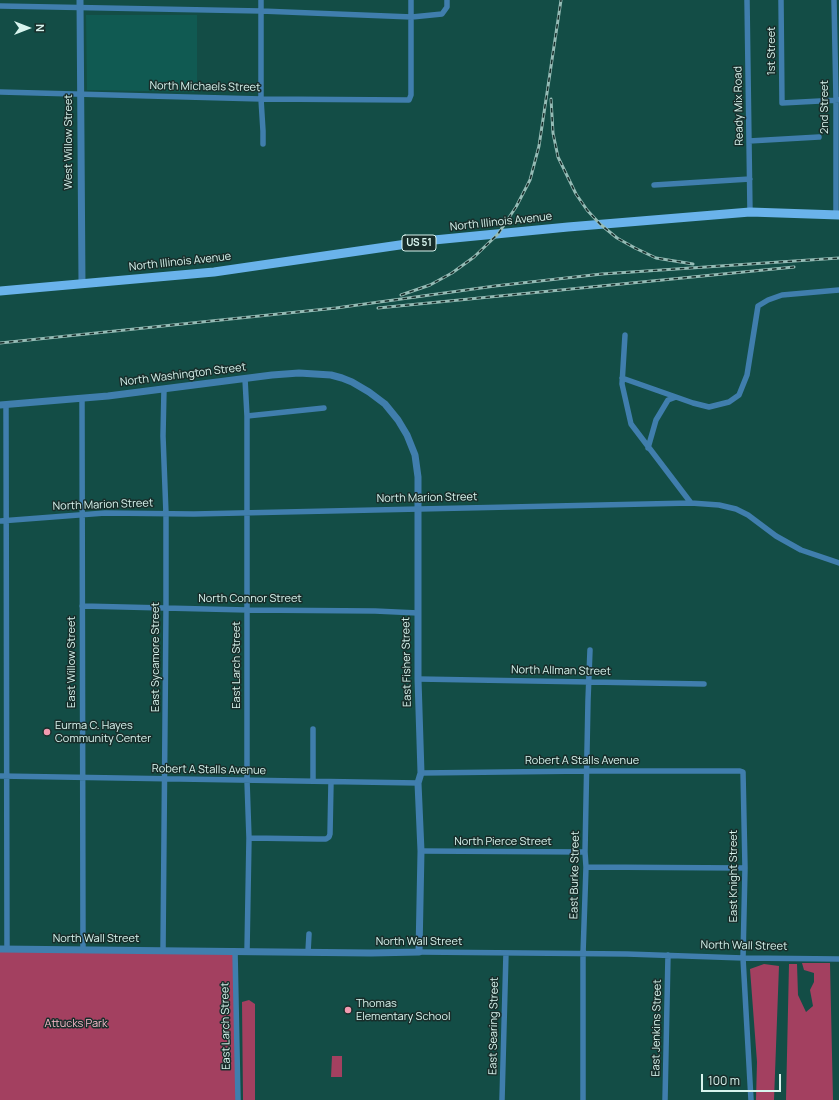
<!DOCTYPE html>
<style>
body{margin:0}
#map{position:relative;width:839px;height:1100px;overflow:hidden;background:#134d46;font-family:Manrope,sans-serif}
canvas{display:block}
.north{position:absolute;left:8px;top:8px;width:40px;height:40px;-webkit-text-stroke:3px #182e2b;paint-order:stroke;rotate:90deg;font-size:11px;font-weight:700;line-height:16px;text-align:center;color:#d8f4ee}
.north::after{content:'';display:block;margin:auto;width:14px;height:18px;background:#d8f4ee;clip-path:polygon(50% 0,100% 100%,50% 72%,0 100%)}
.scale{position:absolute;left:701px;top:1074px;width:80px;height:18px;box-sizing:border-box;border:2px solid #d8f4ee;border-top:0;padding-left:5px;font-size:12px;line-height:14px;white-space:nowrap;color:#d8f4ee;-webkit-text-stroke:3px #182e2b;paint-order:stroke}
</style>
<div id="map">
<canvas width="839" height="1100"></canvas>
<div class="north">N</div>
<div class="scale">100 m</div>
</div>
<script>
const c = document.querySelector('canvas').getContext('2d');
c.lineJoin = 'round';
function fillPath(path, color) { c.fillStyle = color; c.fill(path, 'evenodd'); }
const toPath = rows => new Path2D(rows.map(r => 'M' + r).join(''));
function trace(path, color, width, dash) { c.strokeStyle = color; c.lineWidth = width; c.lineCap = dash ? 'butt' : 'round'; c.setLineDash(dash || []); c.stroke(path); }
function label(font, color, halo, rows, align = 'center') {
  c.font = font + ' Manrope,sans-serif'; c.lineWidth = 3; c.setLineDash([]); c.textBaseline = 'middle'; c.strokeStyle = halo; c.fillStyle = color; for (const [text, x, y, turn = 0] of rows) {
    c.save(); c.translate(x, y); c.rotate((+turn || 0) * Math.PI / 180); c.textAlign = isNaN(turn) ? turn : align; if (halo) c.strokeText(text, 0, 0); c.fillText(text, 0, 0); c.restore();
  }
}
fillPath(toPath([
 [86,15,197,15,197,92,87,90]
]), '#105a52');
fillPath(toPath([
 [0,947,235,951,238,1100,0,1100],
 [802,963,830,963,833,1100,786,1100,789,964,797,964,798,995,806,1012,813,1006,810,990,814,982,814,973,804,970],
 [764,964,779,966,774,1100,756,1100,757,1062,750,969],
 [249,1000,255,1004,255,1100,243,1100,242,1002],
 [332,1056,342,1056,342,1077,331,1077]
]), '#a34060');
trace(toPath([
 [261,0,261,99,263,131,263,144],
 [747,0,750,212],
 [781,0,782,103,839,100],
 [834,0,836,100,836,215],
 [0,6,261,11,412,17,442,14,447,7,447,0],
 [0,92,261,99,409,100,411,95,411,0],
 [749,141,819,137],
 [654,185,750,179],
 [625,335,622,384,631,424,691,503],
 [622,378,676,397],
 [245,379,247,416,247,781,249,838,247,951],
 [82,398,83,950],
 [6,405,7,949],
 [247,416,324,408],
 [648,448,656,420,668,400,676,397,693,403,709,407,729,402,739,395,747,375,758,306,768,300,782,295,839,290],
 [0,521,105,513,194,514,691,503,719,505,736,509,748,515,776,536,801,550,839,563],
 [82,606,247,610,375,611,418,613],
 [418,679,704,684],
 [421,773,587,771,740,771,743,772,745,868,743,958,751,1100],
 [0,776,418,783],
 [313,781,313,729],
 [249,838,318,839,326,839,329,837,330,834,331,782],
 [421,851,585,852],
 [586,867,745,868],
 [163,950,166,609,166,514,163,436,164,389],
 [235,951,238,1100],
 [308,952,309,934],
 [419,952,627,954,743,958,839,959],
 [502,1100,506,953],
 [583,1100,583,954,586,867,585,852,588,700,590,650],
 [665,1100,668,955]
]), '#407ead', 5.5);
trace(toPath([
 [80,0,82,284],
 [0,405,108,396,272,375,299,373,331,375,342,378,352,382,369,392,385,404,398,420,407,435,415,455,418,477,418,679,421,773,418,783,421,851,419,952,371,953,0,949]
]), '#407ead', 7);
trace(toPath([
 [0,291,214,272,434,240,568,227,750,212,839,215]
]), '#6ab3eb', 9);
const rail = toPath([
 [551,99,553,133,558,157,576,194,587,210,600,224,617,238,635,248,656,258,693,264],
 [401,295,430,285,452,273,474,257,498,234,516,207,530,180,539,146,561,0],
 [378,308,794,267],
 [0,343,336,308,495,286,602,274,839,258]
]);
trace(rail, '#95bbb5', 3);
trace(rail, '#182e2b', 1.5, [4.5]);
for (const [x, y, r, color] of [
 [47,732,4,"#f29ab0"],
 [348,1010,4,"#f29ab0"]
]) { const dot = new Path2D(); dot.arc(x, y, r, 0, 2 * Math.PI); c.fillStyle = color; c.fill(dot); trace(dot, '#182e2b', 1.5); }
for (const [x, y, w] of [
 [419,243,34]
]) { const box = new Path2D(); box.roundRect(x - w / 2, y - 8, w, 16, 3); c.fillStyle = '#182e2b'; c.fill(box); trace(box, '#d8f4ee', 1); }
label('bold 10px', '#d8f4ee', null, [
 ["US 51",419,243]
]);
label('11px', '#d8f4ee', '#182e2b', [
 ["1st Street",772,51,-90],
 ["North Michaels Street",205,87,1],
 ["Ready Mix Road",739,106,-91],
 ["2nd Street",825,107,-90],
 ["West Willow Street",69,142,-90],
 ["North Illinois Avenue",501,222,-6],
 ["North Illinois Avenue",180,262,-6],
 ["North Washington Street",183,375,-7],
 ["North Marion Street",427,498,-1],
 ["North Marion Street",103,505,-2],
 ["North Connor Street",250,599],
 ["East Sycamore Street",156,657,-90],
 ["East Willow Street",72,662,-90],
 ["East Fisher Street",407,662,-91],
 ["East Larch Street",237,665,-90],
 ["North Allman Street",561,671,1],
 ["Robert A Stalls Avenue",582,761],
 ["Robert A Stalls Avenue",209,770,1],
 ["North Pierce Street",503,842],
 ["East Burke Street",575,875,-89],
 ["East Knight Street",734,876,-90],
 ["North Wall Street",96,939],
 ["North Wall Street",419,942],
 ["North Wall Street",744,946,1],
 ["East Larch Street",226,1026,-91],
 ["East Searing Street",494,1026,-89],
 ["East Jenkins Street",657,1028,-89]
]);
label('11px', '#d8f4ee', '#182e2b', [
 ["Eurma C. Hayes",55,726],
 ["Community Center",55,739],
 ["Thomas",356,1004],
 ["Elementary School",356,1017]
], 'left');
label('11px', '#f7b9c8', '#182e2b', [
 ["Attucks Park",76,1024]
]);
</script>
